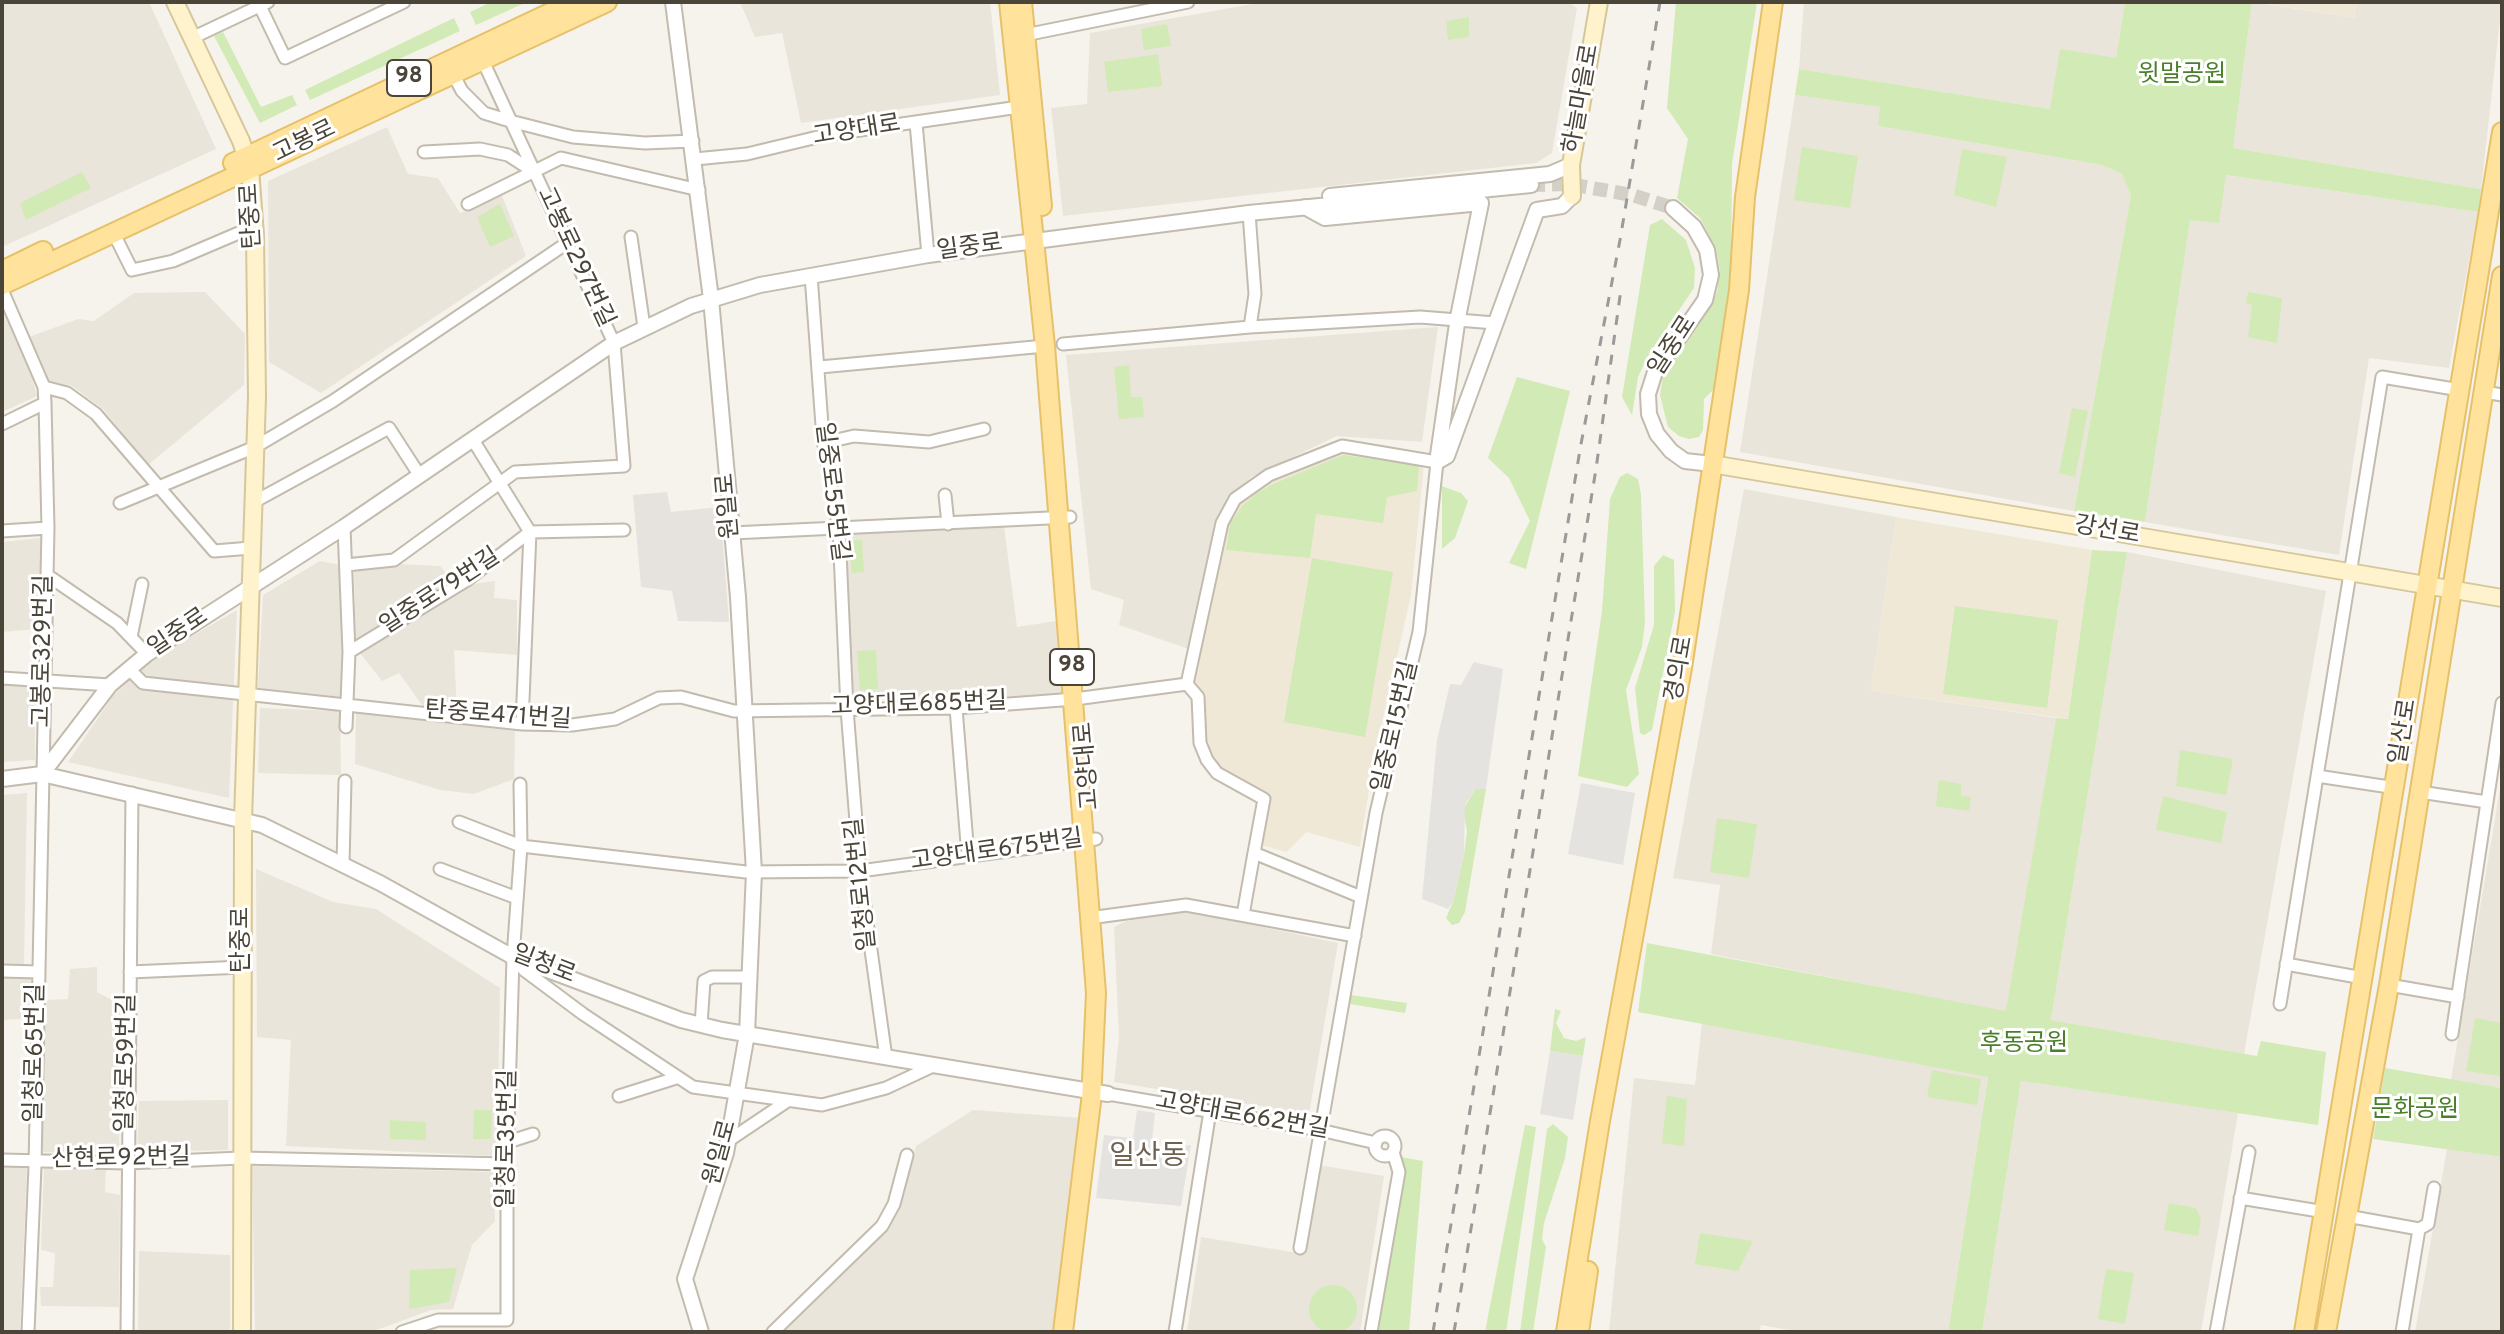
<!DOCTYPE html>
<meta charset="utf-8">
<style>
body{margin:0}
#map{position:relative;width:2504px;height:1334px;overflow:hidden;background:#f6f3ec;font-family:Overpass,sans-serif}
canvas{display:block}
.frame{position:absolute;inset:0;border:4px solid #4b4439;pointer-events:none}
</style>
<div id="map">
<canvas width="2504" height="1334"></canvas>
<div class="frame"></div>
</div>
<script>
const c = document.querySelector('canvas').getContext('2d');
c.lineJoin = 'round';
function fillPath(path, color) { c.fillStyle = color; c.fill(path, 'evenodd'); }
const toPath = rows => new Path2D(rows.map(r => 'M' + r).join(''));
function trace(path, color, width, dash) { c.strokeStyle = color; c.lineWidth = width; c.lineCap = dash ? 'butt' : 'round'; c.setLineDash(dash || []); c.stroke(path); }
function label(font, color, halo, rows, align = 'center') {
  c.font = font + ' Overpass,"Noto Sans KR",sans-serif'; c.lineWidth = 6; c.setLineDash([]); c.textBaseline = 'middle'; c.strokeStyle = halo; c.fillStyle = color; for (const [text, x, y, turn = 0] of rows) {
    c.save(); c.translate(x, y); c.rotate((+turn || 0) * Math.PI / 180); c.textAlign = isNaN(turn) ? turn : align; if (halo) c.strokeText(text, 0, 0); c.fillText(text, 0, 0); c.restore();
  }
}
fillPath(toPath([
 [2,2,149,2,216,149,2,247],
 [740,2,990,2,1000,95,801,123,782,33,755,37],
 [1264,2,1567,2,1577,8,1552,153,1536,163,1063,216,1051,108,1087,104,1090,33],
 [1804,2,2125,2,2116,58,2050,109,1799,69],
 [2252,2,2355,18,2357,2,2502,2,2481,189,2233,148],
 [1795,95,1881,107,1878,126,2102,165,2122,174,2129,184,2131,195,2074,511,1740,452],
 [387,127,408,174,438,178,460,213,501,193,526,256,321,393,269,362,268,181],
 [2226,175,2478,212,2449,368,2369,358,2339,555,2145,522,2190,219],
 [205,292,245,334,244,385,148,465,104,410,72,386,41,379,33,381,37,396,2,412,2,309,18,341,78,319,94,321,134,293],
 [1438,327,1422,442,1337,436,1251,477,1222,509,1189,649,1119,625,1124,600,1091,589,1066,355],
 [1744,489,1896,517,1871,691,2056,718,2007,1012,1711,954,1720,885,1673,878],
 [1004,526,1017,627,1056,621,1063,693,970,701,854,700,844,534],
 [41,538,38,629,2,632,2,542],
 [2127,552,2326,591,2244,1054,2051,1020],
 [320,561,340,565,344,654,341,697,258,688,263,595],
 [397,564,440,566,458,586,495,581,494,598,517,600,517,655,454,650,457,713,425,709,399,673,382,681,356,648,354,570],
 [237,610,229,798,68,762,113,696,134,676,163,653],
 [2,684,35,685,35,760,2,762],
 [260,708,340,711,341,775,258,773],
 [356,713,515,731,514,779,474,794,440,790,355,764],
 [2502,777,2502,1088,2451,1080],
 [27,793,24,966,2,966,2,795],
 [256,869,333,902,376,909,500,988,497,1156,286,1146,291,1040,257,1037],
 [1188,911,1338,943,1309,1114,1114,1082,1119,1038,1114,927,1126,921],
 [97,967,97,992,121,1005,119,1154,41,1152,43,1000,68,999,70,969],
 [2,976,31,977,32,1018,2,1020],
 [1702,1023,1988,1076,1948,1332,1800,1332,1761,1325,1759,1332,1609,1332,1634,1078,1695,1085],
 [2021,1081,2238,1113,2201,1332,1982,1332],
 [228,1100,228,1150,137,1152,139,1101],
 [973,1110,1081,1118,1053,1332,782,1332,893,1220,916,1146],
 [2447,1149,2502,1157,2502,1332,2415,1332],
 [44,1165,106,1167,105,1192,120,1195,119,1307,41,1306,40,1287,53,1287,55,1253,41,1250],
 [1319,1165,1384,1176,1360,1332,1187,1332,1201,1237,1304,1254],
 [2,1166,27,1166,20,1332,2,1332],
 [252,1166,494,1172,495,1221,472,1245,453,1309,431,1310,371,1332,255,1331],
 [139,1251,230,1255,230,1332,138,1330]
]), '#eae5da');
fillPath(toPath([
 [667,492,671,512,720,507,729,622,678,621,672,591,641,587,633,495]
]), '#e6e2dd');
fillPath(toPath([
 [2255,2,2357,2,2355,18],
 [1342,451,1424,464,1411,595,1374,758,1360,847,1306,832,1287,852,1261,845,1267,796,1219,769,1211,758,1204,742,1192,684,1225,524,1238,503,1270,480],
 [1896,517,2092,550,2068,719,1871,691]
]), '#efe8d6');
fillPath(toPath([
 [491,2,527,2,476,25,470,12],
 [1676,2,1757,2,1732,164,1731,277,1716,387,1704,399,1703,430,1699,437,1689,439,1679,436,1668,427,1660,395,1663,376,1706,314,1717,292,1720,271,1716,248,1700,218,1677,198,1688,139,1667,108],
 [2125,2,2252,2,2233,148,2481,189,2478,212,2226,175,2219,223,2190,220,2145,522,2074,511,2131,195,2122,174,2102,165,1878,126,1880,107,1795,95,1799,69,2050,109,2060,49,2116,58],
 [1469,17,1469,37,1448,40,1446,21],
 [454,18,460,31,310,100,305,90],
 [1167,24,1171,46,1144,50,1141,29],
 [223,32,261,107,292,95,297,105,260,123,214,36],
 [1158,54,1162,86,1108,92,1104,62],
 [1802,147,1858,156,1850,208,1794,200],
 [1962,149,2007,157,1996,207,1954,195],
 [82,172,91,188,26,220,20,203],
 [500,204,514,236,490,247,477,217],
 [1662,219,1686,240,1695,268,1694,288,1648,356,1638,377,1632,415,1622,397,1650,225],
 [2248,292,2282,298,2277,343,2248,337,2252,305,2246,303],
 [1129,365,1131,397,1142,397,1144,417,1119,419,1114,367],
 [1517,377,1570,391,1526,569,1509,563,1530,521,1509,478,1488,458],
 [2072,408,2088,411,2075,477,2059,473],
 [1343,455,1419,465,1417,491,1387,497,1383,523,1316,514,1310,558,1226,550,1230,524,1242,506,1256,494,1273,484],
 [1627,473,1638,479,1641,494,1645,622,1642,647,1626,690,1639,774,1627,787,1578,776,1602,611,1610,499,1620,477],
 [1442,486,1461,493,1468,501,1455,538,1442,549],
 [848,540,862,540,864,572,852,573],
 [2092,550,2127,552,2051,1020,2257,1056,2261,1041,2326,1052,2318,1125,2021,1081,1982,1332,1948,1332,1988,1077,1638,1012,1647,943,2006,1011,2056,718,2068,719],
 [1663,555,1674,560,1675,611,1652,730,1644,735,1640,733,1635,688,1654,625,1654,566],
 [1312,558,1393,572,1365,737,1284,722],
 [1955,606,2058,620,2047,708,1943,694],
 [876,650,878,689,860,690,857,651],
 [2180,750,2233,759,2226,795,2176,786],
 [1939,780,1961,784,1961,796,1971,797,1969,811,1936,806],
 [1475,789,1486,789,1465,912,1459,923,1452,925,1446,918,1453,902,1464,854,1467,831,1463,810],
 [2163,796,2227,812,2221,843,2156,830],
 [1717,818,1757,824,1749,878,1710,872],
 [1351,995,1407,1003,1405,1013,1350,1004],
 [1555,1009,1561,1011,1556,1023,1564,1038,1576,1041,1586,1037,1583,1056,1550,1051],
 [2475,1018,2502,1023,2502,1076,2466,1071],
 [2385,1068,2502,1088,2502,1157,2373,1139],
 [1932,1070,1981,1079,1977,1105,1927,1097],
 [1667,1096,1687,1099,1684,1146,1662,1143],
 [474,1110,492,1110,491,1139,473,1139],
 [390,1120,426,1122,426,1140,390,1139],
 [1553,1124,1568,1137,1565,1158,1544,1223,1542,1239,1546,1247,1533,1332,1520,1332,1547,1129],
 [1525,1125,1536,1127,1506,1332,1485,1332],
 [1401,1157,1423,1161,1409,1332,1376,1332],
 [2169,1203,2196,1208,2201,1218,2198,1236,2164,1230],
 [1700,1233,1753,1241,1738,1271,1695,1264],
 [457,1268,449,1302,409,1309,410,1270],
 [2106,1269,2134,1273,2125,1324,2098,1319],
 '1309 1309a24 24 0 1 1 48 0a24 24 0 1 1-48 0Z'
]), '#d2eab5');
fillPath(toPath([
 [1474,662,1503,669,1486,789,1475,789,1465,805,1464,854,1453,902,1448,909,1422,899,1437,740,1450,684,1461,685],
 [1581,783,1635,793,1623,865,1568,854],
 [1550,1051,1583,1056,1573,1120,1540,1114],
 [1137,1110,1155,1113,1151,1149,1191,1145,1181,1206,1096,1198,1104,1135,1133,1138]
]), '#e5e3e0');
trace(toPath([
 [1531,185,1569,184,1632,195,1673,208]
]), '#d4d0c8', 14, [14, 7]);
const minor = toPath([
 [258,2,285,58,404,2],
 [1020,36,1188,2],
 [192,38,268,2],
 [452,72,462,91,484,113,510,121,573,137,645,143,693,141],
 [916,123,928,255],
 [424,152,480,149,508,155,534,172],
 [695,159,747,154,826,135,1026,106],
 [468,204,561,158,699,190],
 [1249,213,1255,294,1250,327],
 [113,232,132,270,173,261,255,226],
 [631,237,644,327],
 [811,275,823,439,839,530,847,709,860,871,886,1058],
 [2,290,44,387,45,403,48,528,35,1166,28,1332],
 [1063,344,1250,327,1420,317,1495,323],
 [820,367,1045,346],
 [44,387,67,393,96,414,214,551,251,548],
 [2484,392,2502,395],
 [2,424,45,403],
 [473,440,530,532,522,724],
 [823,443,854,436,929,442,984,429],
 [945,495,948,524],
 [120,503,255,447,333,401,567,243],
 [252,503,389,428,420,476],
 [344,527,349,652,346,727],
 [2,531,48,528],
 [732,533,1070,517],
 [346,565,394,560,515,472,624,466,614,343,482,59],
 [47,575,117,623,147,654],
 [131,637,142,584],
 [349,652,467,580,530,532,624,530],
 [129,669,143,683,522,724,572,725,615,719,659,698,681,697,734,711,956,708,1075,699,1187,684],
 [2,678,110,685],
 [1187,684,1222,523,1235,499,1269,475,1342,446,1437,462,1419,632,1376,813,1300,1248],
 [1187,684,1198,697,1200,743,1207,760,1217,773,1264,799,1254,853],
 [956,708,968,856],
 [2317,776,2396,788],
 [2420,792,2487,802],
 [459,822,521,846,746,872,860,871,1096,839],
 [343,864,345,781],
 [440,869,517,898],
 [1243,915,1254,853,1361,897],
 [1089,918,1186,905,1355,936],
 [514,958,524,970,583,1014,693,1087,822,1105,886,1088,933,1066],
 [2286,964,2363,978],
 [2,971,39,972],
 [130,972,243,967],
 [2389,985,2458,997],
 [2280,1004,2382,377,2460,390],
 [701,1025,704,981,712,977,750,977],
 [2452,1034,2502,703],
 [1108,1094,1320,1130,1376,1143],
 [619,1096,676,1078],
 '1375 1146a10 10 0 1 1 20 0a10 10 0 1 1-20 0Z',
 [728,1141,786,1102],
 [508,1142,533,1134],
 [2,1160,127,1163,241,1158,507,1164],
 [2240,1198,2325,1212],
 [2347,1216,2419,1229],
 [127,1332,132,793],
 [402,1332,438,1320,507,1320,507,1164,513,957,521,846,520,784],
 [773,1332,882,1226,894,1204,907,1155],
 [1175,1332,1210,1111],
 [1371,1332,1399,1172,1393,1152],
 [2216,1332,2249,1152],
 [2402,1332,2419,1229,2428,1224,2434,1188]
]);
const tertiary = toPath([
 [673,2,711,299,738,597,754,872,747,1034,726,1153,685,1279,701,1332],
 [1330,196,1550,174,1571,165],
 [1305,207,1325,218,1481,203,1458,317,1437,462],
 [1673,208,1694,227,1707,250,1711,275,1705,300,1655,372,1648,394,1649,414,1657,434,1671,451,1685,461,1712,464],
 [1437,462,1447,456,1537,210,1562,206,1572,196],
 [42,774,110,685,147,654,344,527,614,343,691,306,760,285,928,255,1249,213,1531,185],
 [2,779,42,774,262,825,380,883,513,957,681,1020,722,1030,1108,1094]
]);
const secondary = toPath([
 [175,2,241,141,250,168,255,235,257,397,243,820,242,1332],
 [1572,196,1571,165,1599,2],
 [1712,464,2502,598]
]);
const primary = toPath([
 [1009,2,1045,346,1096,993,1091,1102,1063,1332],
 [1022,2,1042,206],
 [233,163,573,2],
 [2,271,43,251],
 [2,285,607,2],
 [1566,1332,1600,1121,1682,668,1739,290,1745,197,1773,2],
 [1579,1332,1588,1271],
 [2304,1332,2502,132],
 [2326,1332,2389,985,2502,276]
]);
trace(minor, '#c2bbae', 15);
trace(tertiary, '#c2bbae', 18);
trace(secondary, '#d6c79b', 20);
trace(primary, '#e6c16a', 22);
trace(minor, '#fff', 11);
trace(tertiary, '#fff', 14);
trace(secondary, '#fff3cd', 16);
trace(primary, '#ffe39c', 18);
trace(toPath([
 [1433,1332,1581,444,1620,240,1660,2],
 [1454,1332,1596,469,1621,289]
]), '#9a9a9a', 3, [10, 10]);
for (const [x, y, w] of [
 [409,78,44],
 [1072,667,44]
]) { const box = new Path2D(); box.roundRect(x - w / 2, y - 18, w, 36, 6); c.fillStyle = '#fff'; c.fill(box); trace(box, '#4b4439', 2); }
label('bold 22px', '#4b4439', null, [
 ["98",409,78],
 ["98",1072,667]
]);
label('24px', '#4a7f2a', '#fff', [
 ["윗말공원",2182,76],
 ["후동공원",2024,1045],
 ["문화공원",2415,1111]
]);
label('24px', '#4b4439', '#fff', [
 ["하늘마을로",1583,99,-80],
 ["고양대로",857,132,-9],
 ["고봉로",305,143,-26],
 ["탄중로",253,216,-93],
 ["일중로",970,249,-8],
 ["고봉로297번길",574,258,65],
 ["일중로",1674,347,-57],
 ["일중로55번길",830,492,83],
 ["원일로",730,506,-95],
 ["강선로",2107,532,10],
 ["일중로79번길",441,593,-33],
 ["일중로",179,634,-34],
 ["고봉로329번길",45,651,-89],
 ["경의로",1681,669,-80],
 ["고양대로685번길",919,706,-2],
 ["탄중로471번길",498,717,4],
 ["일중로15번길",1397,727,-77],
 ["일산로",2405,732,-81],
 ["고양대로",1089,766,-95],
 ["고양대로675번길",997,852,-8],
 ["일청로12번길",863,884,-96],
 ["탄중로",243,940,-90],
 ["일청로",543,966,21],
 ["일청로65번길",37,1053,-89],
 ["일청로59번길",128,1063,-89],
 ["고양대로662번길",1242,1117,10],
 ["일청로35번길",509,1139,-89],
 ["원일로",722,1153,-75],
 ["산현로92번길",121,1160,-1]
]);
label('28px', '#6e6250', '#fff', [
 ["일산동",1148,1158]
]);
</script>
